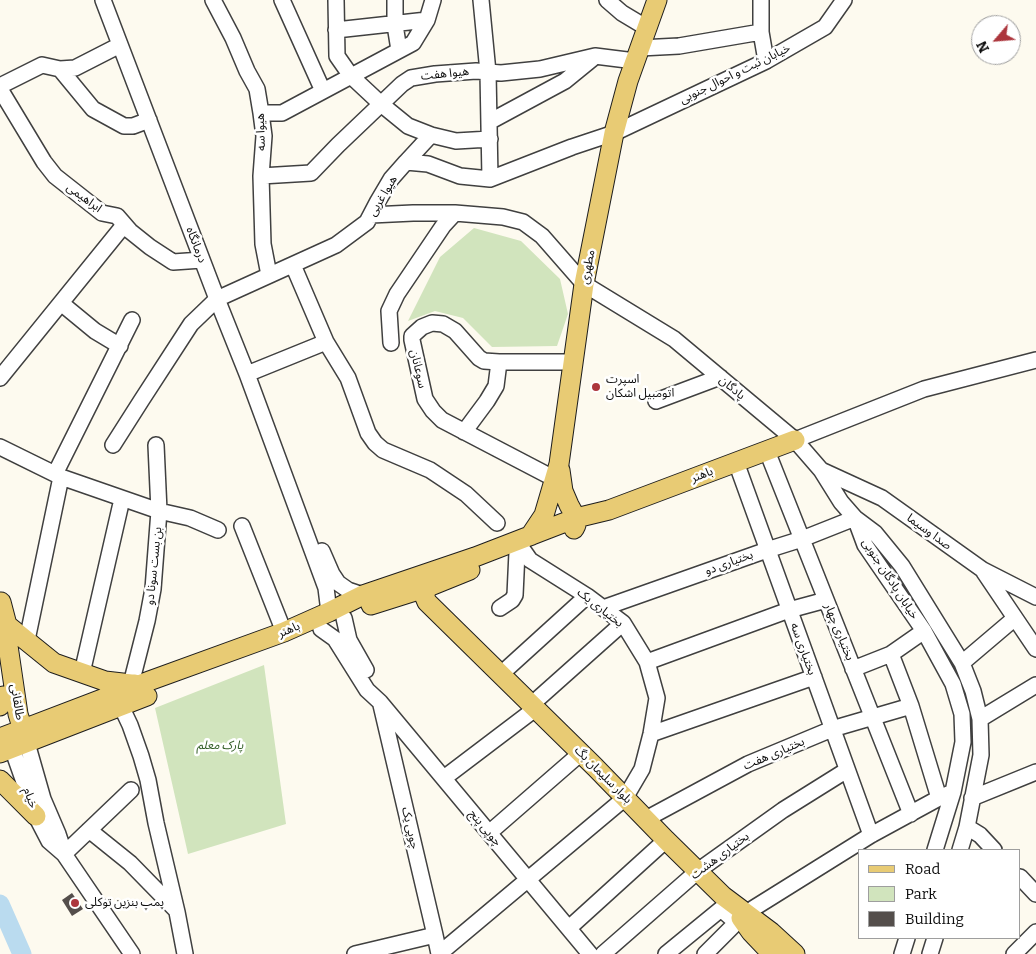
<!DOCTYPE html>
<meta charset="utf-8">
<style>
body{margin:0}
#map{position:relative;width:1036px;height:954px;overflow:hidden;background:#fdfaef;font-family:Bitter,serif}
canvas{display:block}
.legend{position:absolute;left:858px;top:849px;width:162px;height:90px;box-sizing:border-box;background:#fff;border:1px solid #9e9e9e;margin:0;padding:6px 9px;list-style:none;font-size:15px;color:#0d0d0d}
.legend li{display:flex;align-items:center;gap:10px;height:25px}
.legend b{width:25px;border:1px solid #9e9e9e}
.north{position:absolute;left:971px;top:15px;width:50px;height:50px;box-sizing:border-box;background:#fff;border:1px solid #9e9e9e;border-radius:50%;rotate:243deg;font-size:14px;font-weight:700;line-height:20px;text-align:center;color:#0d0d0d}
.north::after{content:'';display:block;margin:auto;width:18px;height:22px;background:#ac363d;clip-path:polygon(50% 0,100% 100%,50% 72%,0 100%)}
</style>
<div id="map">
<canvas width="1036" height="954"></canvas>
<ul class="legend">
<li><b style="height:6px;background:#e8cb74"></b>Road</li>
<li><b style="height:14px;background:#d1e4bd"></b>Park</li>
<li><b style="height:14px;background:#544e4b"></b>Building</li>
</ul>
<div class="north">N</div>
</div>
<script>
const c = document.querySelector('canvas').getContext('2d');
c.lineJoin = 'round';
function fillPath(path, color) { c.fillStyle = color; c.fill(path, 'evenodd'); }
const toPath = rows => new Path2D(rows.map(r => 'M' + r).join(''));
function trace(path, color, width, dash) { c.strokeStyle = color; c.lineWidth = width; c.lineCap = dash ? 'butt' : 'round'; c.setLineDash(dash || []); c.stroke(path); }
function label(font, color, halo, rows, align = 'center') {
  c.font = font + ' Bitter,"Noto Sans Arabic",serif'; c.lineWidth = 5; c.setLineDash([]); c.textBaseline = 'middle'; c.strokeStyle = halo; c.fillStyle = color; for (const [text, x, y, turn = 0] of rows) {
    c.save(); c.translate(x, y); c.rotate((+turn || 0) * Math.PI / 180); c.textAlign = isNaN(turn) ? turn : align; if (halo) c.strokeText(text, 0, 0); c.fillText(text, 0, 0); c.restore();
  }
}
fillPath(toPath([
 [474,228,521,241,560,279,568,314,557,346,492,347,463,318,435,311,408,321,440,257],
 [264,665,286,824,188,854,155,708]
]), '#d1e4bd');
trace(toPath([
 [0,904,22,954]
]), '#badbef', 19);
fillPath(toPath([
 [72,893,83,909,72,916,62,900]
]), '#544e4b');
const minor = toPath([
 [103,0,217,299,247,374,326,588,329,612],
 [213,0,233,38,247,71,257,89,261,113,264,136,261,176,263,244,269,275],
 [282,0,323,91],
 [336,0,337,56,351,76,381,104,408,126,431,135,456,141,490,139],
 [395,0,395,25,399,50],
 [481,0,488,72,490,179],
 [607,0,622,13,647,28],
 [761,0,761,32,766,61],
 [336,30,427,20],
 [640,48,679,46,761,32],
 [60,69,93,109,124,126,133,126,149,120],
 [0,86,42,65,60,69,75,68,120,45],
 [0,89,44,162,55,176,102,213,117,216,130,231,150,247,173,262,202,260],
 [261,113,282,113,413,43,427,20,433,0],
 [489,122,565,81,592,59],
 [406,162,431,135],
 [261,176,311,173,338,145,381,104,402,84,411,78,435,74,476,71,501,73,540,69,595,56,635,61],
 [371,215,413,213,455,213,503,217,523,222,542,236,584,284,674,339,795,440,821,470,841,502,855,518,875,533,902,566,962,663,973,691,980,719,981,755,967,827,960,850],
 [293,265,326,342,348,378,368,433,375,443,383,450,430,470,466,494,497,523],
 [61,303,95,331,120,346],
 [391,343,389,311,397,294,443,226,455,213],
 [247,374,326,342],
 [0,378,124,225],
 [656,401,720,377],
 [464,432,487,401,496,386,499,362],
 [795,440,924,389,1036,360],
 [113,445,141,401,191,324,217,299,336,245,367,222,378,201,391,179,406,162,428,164,460,176,490,179,572,147,614,133,766,61,825,27,844,0],
 [0,447,61,477,159,511,190,518,218,530],
 [767,451,911,814],
 [736,462,871,835],
 [821,470,882,498,983,570,1036,597],
 [55,474,132,320],
 [555,479,442,420,433,411,425,399,412,340,412,336,422,327,432,323,443,324,455,331,479,358,484,361,499,362,573,362],
 [855,518,865,545,924,631,953,684,962,714,963,742,953,792,935,850],
 [242,526,284,632],
 [322,551,332,574,338,583,348,590,363,595],
 [984,572,1036,649],
 [500,608,512,600,515,595,517,552],
 [603,608,767,550,802,539,855,518],
 [344,618,349,640,366,670],
 [321,629,335,639,367,690,380,702,590,954],
 [27,640,61,477],
 [891,654,911,706,939,798],
 [647,662,789,610,826,600],
 [962,663,1015,618],
 [853,669,891,654,924,631],
 [82,673,122,499],
 [500,675,587,596],
 [131,684,147,621,153,589,159,511,156,445],
 [381,705,435,935,439,954],
 [531,705,623,623],
 [121,706,130,725,141,756,148,780,156,823,177,912,185,954],
 [980,719,1036,685],
 [651,734,814,677],
 [27,743,43,799,58,834,64,852],
 [12,748,36,816,49,841,64,854,132,954],
 [444,778,535,709],
 [972,798,1036,772],
 [646,819,748,764,832,729,911,706],
 [967,827,980,835,994,850],
 [89,830,130,863,176,910],
 [489,833,581,753],
 [64,854,131,790],
 [1020,877,1036,894],
 [569,928,666,840],
 [355,954,435,935],
 [439,954,625,798,642,769,651,734,657,698,647,662,623,623,587,596,530,560,523,550],
 [603,954,699,870,783,810,847,770],
 [666,954,721,909,737,923],
 [705,954,746,913,871,835,939,798,953,792],
 [902,954,907,938],
 [930,954,935,938],
 [1014,954,1036,932]
]);
const major = toPath([
 [560,470,563,491,569,505,576,518,576,525,574,529],
 [530,536,544,515,559,464,584,284,614,133,628,81,657,0],
 [428,587,424,595,427,602,595,767,666,840,723,896,771,932,795,954],
 [1,602,7,625,7,639,18,714,26,740],
 [371,605,428,587,470,570],
 [7,625,54,663,105,681,131,684,135,684],
 [0,706,3,696],
 [0,738,149,681,284,632,329,612,363,595,475,557,576,518,609,510,795,440],
 [0,753,147,696],
 [0,780,36,816],
 [741,918,751,932,772,954]
]);
trace(minor, '#404040', 18);
trace(major, '#1e1e1e', 21);
trace(minor, '#fff', 15);
trace(major, '#e8cb74', 19);
for (const [x, y, r, color] of [
 [596,387,5,"#ac363d"],
 [75,903,5,"#ac363d"]
]) { const dot = new Path2D(); dot.arc(x, y, r, 0, 2 * Math.PI); c.fillStyle = color; c.fill(dot); trace(dot, '#fff', 2); }
label('12px', '#0d0d0d', '#fff', [
 ["هیوا هفت",445,74,-6],
 ["خیابان ثبت و احوال جنوبی",735,74,-26],
 ["هیوا سه",261,132,-92],
 ["هیوا غربی",383,196,-59],
 ["ابراهیمی",84,198,36],
 ["درمانگاه",196,245,69],
 ["مطهری",588,267,-79],
 ["سوعانان",418,369,77],
 ["پادگان",732,388,40],
 ["باهنر",702,475,-21],
 ["صدا وسیما",929,532,36],
 ["بختیاری دو",729,563,-20],
 ["بن بست سونا دو",154,566,-84],
 ["خیابان پادگان جنوبی",890,579,57],
 ["بختیاری یک",600,608,38],
 ["باهنر",289,630,-23],
 ["بختیاری چهار",839,632,68],
 ["بختیاری سه",803,649,70],
 ["طالقانی",17,702,81],
 ["بختیاری هفت",774,754,-23],
 ["بلوار سلیمان بگ",603,775,45],
 ["خیام",30,798,70],
 ["چوپی یک",410,828,77],
 ["چوپی پنج",485,828,50],
 ["بختیاری هشت",720,856,-37]
]);
label('12px', '#0d0d0d', '#fff', [
 ["اسپرت",606,380],
 ["اتومبیل اشکان",606,394],
 ["پمپ بنزین توکلی",85,903]
], 'left');
label('italic 12px', '#315d25', '#fff', [
 ["پارک معلم",220,746]
]);
</script>
